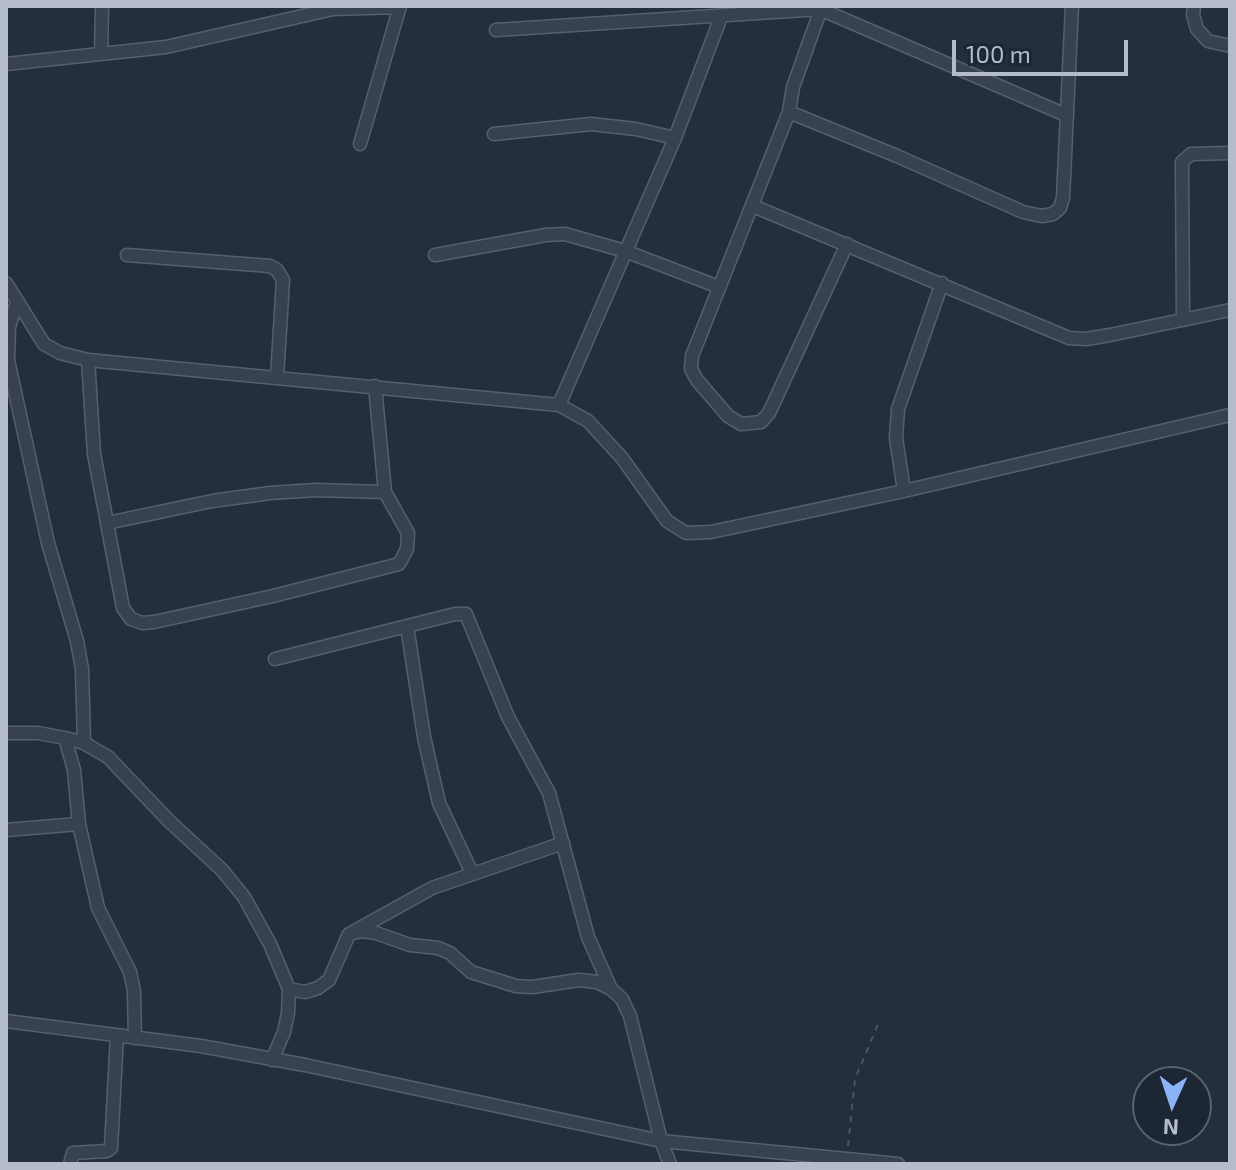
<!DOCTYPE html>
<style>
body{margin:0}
#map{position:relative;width:1236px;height:1170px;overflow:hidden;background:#242f3e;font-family:"Exo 2",sans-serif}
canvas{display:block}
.frame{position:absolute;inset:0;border:8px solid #b4bcc9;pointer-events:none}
.north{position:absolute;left:1132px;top:1066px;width:80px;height:80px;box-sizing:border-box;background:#1d2633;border:2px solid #59626f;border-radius:50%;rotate:183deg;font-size:22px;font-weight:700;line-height:32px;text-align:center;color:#b4bcc9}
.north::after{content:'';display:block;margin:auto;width:28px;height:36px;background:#8ab4f8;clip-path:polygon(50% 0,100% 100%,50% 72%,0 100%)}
.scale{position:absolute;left:952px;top:40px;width:176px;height:36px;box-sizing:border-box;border:4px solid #b4bcc9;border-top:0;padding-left:10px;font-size:24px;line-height:28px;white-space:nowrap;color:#b4bcc9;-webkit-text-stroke:6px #1d2633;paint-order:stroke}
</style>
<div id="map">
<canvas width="1236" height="1170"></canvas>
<div class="frame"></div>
<div class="north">N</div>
<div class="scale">100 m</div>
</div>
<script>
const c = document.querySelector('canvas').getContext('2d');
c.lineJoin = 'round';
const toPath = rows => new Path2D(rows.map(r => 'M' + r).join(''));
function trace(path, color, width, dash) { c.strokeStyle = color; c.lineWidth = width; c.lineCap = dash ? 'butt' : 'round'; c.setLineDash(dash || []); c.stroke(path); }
const street = toPath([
 [822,6,793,87,789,112,692,356,691,369,697,380,728,416,741,424,761,422,769,413,847,244],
 [1194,6,1193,15,1197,29,1208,41,1230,46],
 [496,30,820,9,1066,115],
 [101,54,102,6],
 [6,64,166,47,333,9,400,7],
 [789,112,897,156,1023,212,1042,216,1053,214,1060,208,1063,198,1072,6],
 [494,134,591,124,636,129,675,138],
 [360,144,400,6],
 [753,206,1069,338,1086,339,1110,335,1230,310],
 [127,255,270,266,277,270,283,280,277,377],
 [435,255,546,235,565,234,625,251,719,287],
 [6,283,44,344,60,353,88,360,559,405,588,421,622,458,667,521,686,533,711,532,904,491,1230,415],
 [17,302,9,327,8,360,48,543,77,641,82,669,84,743],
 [1183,320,1182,162,1191,154,1230,153],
 [88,360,94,454,123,608,131,619,142,623,154,622,273,596,399,564,407,549,408,533,385,492,375,386],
 [559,405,675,138,721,17],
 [904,491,896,438,898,409,942,283],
 [107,523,212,501,270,493,316,490,385,492],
 [407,626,424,737,439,803,472,873],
 [275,659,455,614,466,614,508,717,549,793,588,937,611,989],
 [6,733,38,733,65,738,74,770,79,824,98,908,130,972,134,991,135,1038],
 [65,738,84,743,108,757,169,821,222,870,244,897,270,944,289,989,288,1013,284,1032,272,1060],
 [6,830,79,824],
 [353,932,432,888,563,843],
 [289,989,305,992,318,988,329,980,349,934,362,931,376,933,410,945,438,948,450,953,471,972,516,986,532,987,579,980,597,982,611,989,622,999,630,1016,661,1141,670,1164],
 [6,1021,201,1046,305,1065,661,1141,898,1164],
 [70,1164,73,1153,107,1151,111,1148,117,1035]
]);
trace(street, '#565f6c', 15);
trace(toPath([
 [848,1146,855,1079,879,1022]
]), '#44595c', 2, [6, 6]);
trace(street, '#38414e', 12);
</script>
